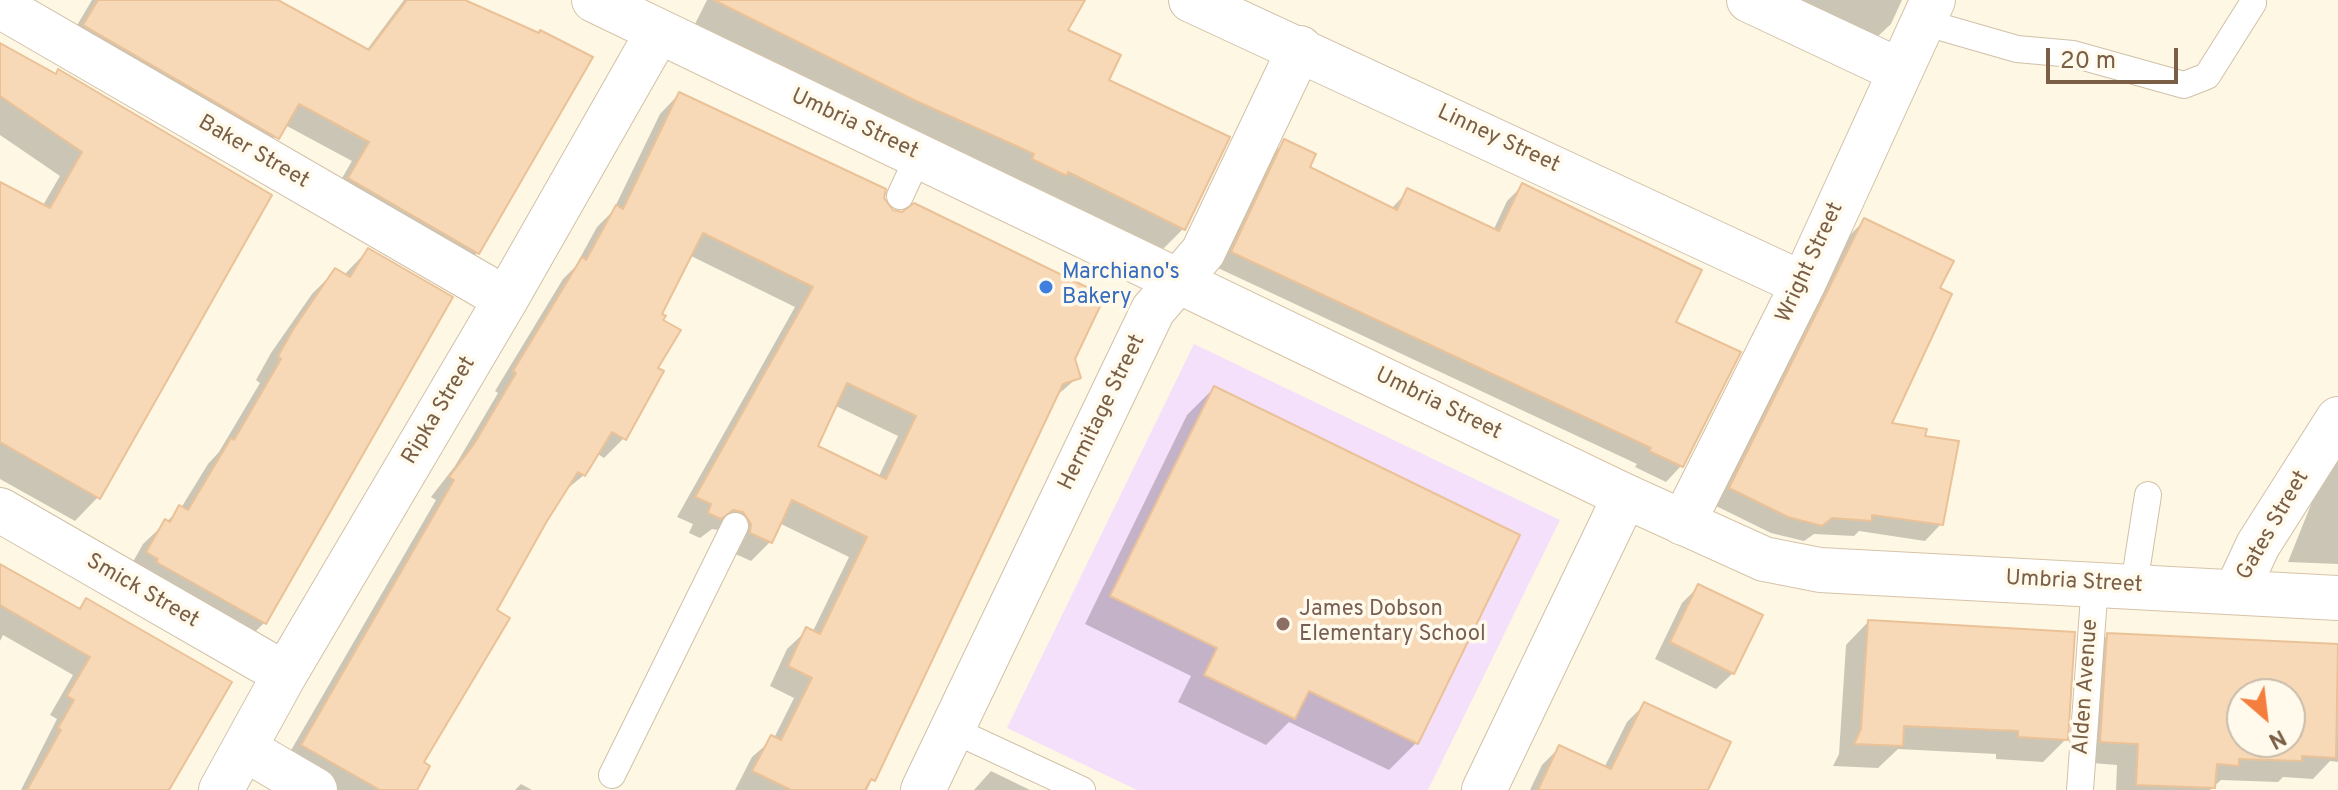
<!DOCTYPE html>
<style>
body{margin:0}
#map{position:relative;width:2338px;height:790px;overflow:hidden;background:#fef7e4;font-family:Overpass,sans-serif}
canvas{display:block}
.north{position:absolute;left:2226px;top:678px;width:80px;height:80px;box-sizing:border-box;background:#fffaec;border:2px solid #cabcaa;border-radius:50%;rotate:152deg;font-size:22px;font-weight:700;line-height:32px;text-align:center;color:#7a5f46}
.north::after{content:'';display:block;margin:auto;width:28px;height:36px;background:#f47e3d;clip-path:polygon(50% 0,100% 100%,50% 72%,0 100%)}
.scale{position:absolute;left:2046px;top:48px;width:132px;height:36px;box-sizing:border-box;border:4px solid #7a5f46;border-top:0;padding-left:10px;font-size:24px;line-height:28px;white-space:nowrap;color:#7a5f46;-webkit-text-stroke:6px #fffaec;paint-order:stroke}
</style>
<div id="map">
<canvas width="2338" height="790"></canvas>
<div class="north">N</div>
<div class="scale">20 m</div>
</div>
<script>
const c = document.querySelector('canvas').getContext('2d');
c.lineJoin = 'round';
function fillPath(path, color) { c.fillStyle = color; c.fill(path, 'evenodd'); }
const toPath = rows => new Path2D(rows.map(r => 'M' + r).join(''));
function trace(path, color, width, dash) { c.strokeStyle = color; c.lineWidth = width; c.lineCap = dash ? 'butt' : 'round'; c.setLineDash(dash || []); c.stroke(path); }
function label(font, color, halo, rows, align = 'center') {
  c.font = font + ' Overpass,sans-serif'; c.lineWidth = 7; c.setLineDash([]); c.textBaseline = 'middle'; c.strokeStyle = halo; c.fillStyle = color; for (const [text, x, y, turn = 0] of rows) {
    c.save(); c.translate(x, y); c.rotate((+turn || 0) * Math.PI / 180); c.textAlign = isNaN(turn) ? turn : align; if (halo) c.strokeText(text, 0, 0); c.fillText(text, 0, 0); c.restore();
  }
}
fillPath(toPath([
 [1194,344,1560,520,1428,790,1137,790,1007,728]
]), '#f5e0fb');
fillPath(toPath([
 [92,0,259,0,366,51,404,0,460,0,590,58,477,253,459,272,331,197,352,161,285,125,259,156,66,44],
 [707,0,1083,0,1065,31,1106,81,1227,138,1183,229,1159,253,694,26],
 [1792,0,1902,0,1891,24,1874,40],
 [0,45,55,75,59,71,270,196,98,497,75,521,0,479,0,185,42,207,60,176,0,135],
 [679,94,882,199,891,212,1073,358,1078,377,1054,398,867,790,735,790,752,757,774,738,794,698,770,686,787,649,807,630,812,633,849,557,779,523,770,542,751,561,731,552,723,531,712,529,700,538,689,533,693,524,677,517,795,307,689,255,660,315,655,369,624,438,604,458,596,453,584,475,562,493,495,611,421,763,414,790,307,790,279,771,436,500,431,497,455,466,498,393,495,391,563,279,575,267,597,227,613,211,660,114],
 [836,406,898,436,878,478,815,447],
 [1285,142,1307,168,1391,209,1408,191,1493,231,1507,201,1522,186,1674,323,1681,466,1666,482,1635,467,1637,464,1218,268,1269,157],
 [1865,220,1937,289,1889,424,1923,437,1941,524,1925,541,1859,531,1854,536,1814,534,1804,541,1771,533,1714,505,1848,237],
 [368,250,451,298,264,623,241,646,125,576,143,544,181,508,208,464,219,452,260,383,256,380,271,353,312,294,335,271,344,275],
 [1214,388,1416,743,1389,770,1289,722,1266,745,1178,702,1191,676,1085,624,1187,415],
 [2338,459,2338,564,2288,562,2314,497],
 [0,565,77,610,86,600,165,790,21,790,57,719,50,715,73,675,3,635,0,641],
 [1699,586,1733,673,1716,689,1655,659,1682,603],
 [1868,622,2066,739,2043,762,1996,759,1996,754,1898,749,1878,768,1833,766,1839,754,1846,645],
 [2108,635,2338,648,2338,762,2330,761,2313,779,2283,777,2278,782,2221,780,2210,790,2116,790,2117,765,2079,762,2087,657],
 [2242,694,2290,694,2290,742,2242,742],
 [1644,705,1706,790,1530,790,1542,765,1560,747,1604,768,1627,722],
 [991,771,1030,790,974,790],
 [521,784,532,790,515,790]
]), '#0003');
const building = toPath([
 [98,0,278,0,369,50,407,0,465,0,539,33,540,30,593,57,479,254,348,178,369,142,299,104,279,139,83,25,98,0],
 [714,0,1085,0,1068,30,1121,55,1109,80,1230,137,1185,230,1068,172,1067,176,1032,159,1034,154,914,100,714,0],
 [0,43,56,74,58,69,272,195,100,499,0,442,0,182,50,208,82,152,0,96,0,43],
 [679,92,886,189,884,198,893,210,902,212,914,203,1105,296,1075,359,1081,378,1063,384,875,781,871,779,865,790,791,790,752,771,771,735,781,740,812,678,788,666,806,627,820,634,867,537,792,500,772,543,750,533,751,524,743,512,733,510,721,519,708,513,711,504,695,497,813,287,703,233,662,314,666,316,663,320,681,330,658,368,664,371,626,440,612,432,585,476,578,472,547,521,497,610,510,618,424,762,430,766,417,790,380,790,301,745,454,480,449,477,474,444,516,373,513,371,582,257,586,260,616,205,623,209,679,92],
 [847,383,916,416,886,479,818,446,847,383],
 [1284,139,1316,154,1310,167,1397,210,1407,188,1499,231,1522,183,1702,270,1676,322,1741,352,1683,467,1649,451,1651,448,1231,252,1284,139],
 [1864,218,1954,261,1940,288,1952,294,1892,423,1927,429,1925,436,1959,441,1943,525,1872,515,1872,521,1832,518,1822,526,1788,517,1729,488,1864,218],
 [368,248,453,297,266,624,156,562,158,559,146,552,165,519,170,522,179,505,188,510,231,438,234,440,281,359,278,356,294,328,335,268,350,277,368,248],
 [1214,386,1520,535,1418,744,1309,691,1295,719,1204,675,1217,648,1110,596,1214,386],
 [0,564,80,609,86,598,232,682,169,790,27,790,61,730,58,728,74,700,67,696,90,657,0,605,0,564],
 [1698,584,1763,615,1734,674,1670,642,1698,584],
 [1868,620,2075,632,2068,740,2018,737,2018,731,1904,726,1903,746,1854,744,1861,729,1868,620],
 [2107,633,2338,644,2336,758,2302,756,2302,761,2239,759,2239,766,2217,764,2215,788,2136,785,2138,744,2100,742,2107,633],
 [2242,694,2290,694,2290,742,2242,742,2242,694],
 [1644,702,1731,742,1708,790,1538,790,1559,745,1611,769,1644,702]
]);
fillPath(building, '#f7d9b8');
trace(building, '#ebc297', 2);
const service = toPath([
 [1923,22,2017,49,2073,54,2184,85,2207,76,2253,3],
 [900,196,919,155],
 [2134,585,2148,495],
 [951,729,1082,790],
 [612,775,735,526],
 [2080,790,2095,583]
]);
const minor = toPath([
 [1191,0,1803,284],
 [1749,0,1900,71],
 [0,6,506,299],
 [0,510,285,674],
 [1683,523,1803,284,1933,0],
 [2236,592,2258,545,2338,419],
 [245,749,315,790],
 [221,790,285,674,506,299,658,32],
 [923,790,1153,310,1203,252,1300,48],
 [1484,790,1625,496]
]);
const secondary = toPath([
 [594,0,1625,496,1764,559,1820,570,2338,598]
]);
trace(service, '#d1c0a8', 28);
trace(minor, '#d1c0a8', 46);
trace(secondary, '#d7c3a8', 46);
trace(service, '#fff', 26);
trace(minor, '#fff', 44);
trace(secondary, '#fff', 44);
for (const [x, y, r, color] of [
 [1046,287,8,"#3f7fe0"],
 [1283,624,8,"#8d6e63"]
]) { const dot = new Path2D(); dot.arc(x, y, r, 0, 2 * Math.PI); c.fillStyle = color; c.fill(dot); trace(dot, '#fffaec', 3); }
label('22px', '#7a5f46', '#fffaec', [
 ["Umbria Street",854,125,25],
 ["Linney Street",1498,140,25],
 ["Baker Street",253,153,30],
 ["Wright Street",1811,263,-65],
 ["Umbria Street",1438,405,26],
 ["Ripka Street",440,411,-59],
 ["Hermitage Street",1103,413,-64],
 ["Gates Street",2274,526,-60],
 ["Umbria Street",2074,583,3],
 ["Smick Street",142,592,30],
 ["Alden Avenue",2087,687,-86]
]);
label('22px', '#366cbe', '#fffaec', [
 ["Marchiano's",1062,274],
 ["Bakery",1062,299]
], 'left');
label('22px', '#785e54', '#fffaec', [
 ["James Dobson",1299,611],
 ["Elementary School",1299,636]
], 'left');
</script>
